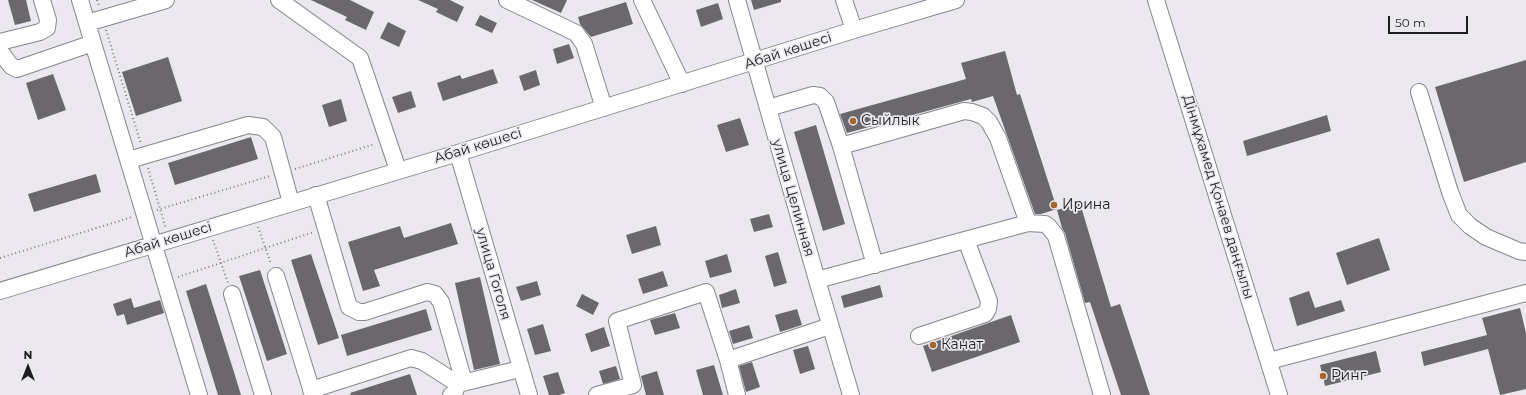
<!DOCTYPE html>
<meta charset="utf-8">
<style>
body{margin:0}
#map{position:relative;width:1526px;height:395px;overflow:hidden;background:#ebe9ef;font-family:Montserrat,sans-serif}
canvas{display:block}
.north{position:absolute;left:8px;top:347px;width:40px;height:40px;-webkit-text-stroke:3px #ebe9ef;paint-order:stroke;rotate:0deg;font-size:11px;font-weight:700;line-height:16px;text-align:center;color:#1e1d1f}
.north::after{content:'';display:block;margin:auto;width:14px;height:18px;background:#1e1d1f;clip-path:polygon(50% 0,100% 100%,50% 72%,0 100%)}
.scale{position:absolute;left:1388px;top:16px;width:80px;height:18px;box-sizing:border-box;border:2px solid #1e1d1f;border-top:0;padding-left:5px;font-size:12px;line-height:14px;white-space:nowrap;color:#1e1d1f;-webkit-text-stroke:3px #ebe9ef;paint-order:stroke}
</style>
<div id="map">
<canvas width="1526" height="395"></canvas>
<div class="north">N</div>
<div class="scale">50 m</div>
</div>
<script>
const c = document.querySelector('canvas').getContext('2d');
c.lineJoin = 'round';
function fillPath(path, color) { c.fillStyle = color; c.fill(path, 'evenodd'); }
const toPath = rows => new Path2D(rows.map(r => 'M' + r).join(''));
function trace(path, color, width, dash) { c.strokeStyle = color; c.lineWidth = width; c.lineCap = dash ? 'butt' : 'round'; c.setLineDash(dash || []); c.stroke(path); }
function label(font, color, halo, rows, align = 'center') {
  c.font = font + ' Montserrat,sans-serif'; c.lineWidth = 3.5; c.setLineDash([]); c.textBaseline = 'middle'; c.strokeStyle = halo; c.fillStyle = color; for (const [text, x, y, turn = 0] of rows) {
    c.save(); c.translate(x, y); c.rotate((+turn || 0) * Math.PI / 180); c.textAlign = isNaN(turn) ? turn : align; if (halo) c.strokeText(text, 0, 0); c.fillText(text, 0, 0); c.restore();
  }
}
fillPath(toPath([
 [8,0,26,0,31,21,15,25],
 [311,0,350,0,374,12,366,30,345,20,347,17],
 [418,0,450,0,464,7,457,22,436,12,438,9],
 [532,0,567,0,561,13],
 [751,0,781,0,781,2,754,10],
 [626,2,633,24,591,37,580,24,578,17],
 [718,3,723,19,701,27,696,10],
 [480,15,497,23,492,33,475,25],
 [388,22,406,31,399,47,380,38],
 [569,44,574,58,557,64,553,49],
 [1005,51,1017,95,1020,94,1057,209,1041,214,1035,214,993,96,972,102,971,99,847,133,840,114,966,79,961,63],
 [168,57,182,101,136,116,122,72],
 [1526,60,1526,162,1464,182,1435,87],
 [493,69,498,83,443,101,437,83,460,75,462,79],
 [536,70,540,85,524,91,519,76],
 [53,74,66,110,38,120,26,83],
 [411,91,416,107,398,113,392,97],
 [341,99,347,121,329,127,322,105],
 [1327,115,1331,131,1247,156,1243,141],
 [740,118,749,145,726,152,717,125],
 [816,125,845,224,823,231,794,132],
 [251,137,258,159,175,185,168,163],
 [96,174,101,192,34,212,28,194],
 [1080,203,1111,307,1120,304,1150,395,1121,395,1090,302,1085,303,1065,233,1062,228,1057,210],
 [769,214,773,227,754,232,750,219],
 [451,223,458,244,374,270,380,286,363,291,348,242,400,226,404,238],
 [656,226,661,245,632,254,626,235],
 [1379,238,1390,270,1347,285,1336,253],
 [778,252,787,283,774,287,765,256],
 [311,254,339,338,318,345,291,260],
 [727,254,732,272,710,278,705,261],
 [260,270,287,354,267,361,239,276],
 [663,271,668,286,643,294,638,279],
 [480,277,500,364,474,370,455,283],
 [537,281,541,295,521,301,516,287],
 [206,284,233,369,241,395,218,395,186,291],
 [880,285,883,297,844,308,841,296],
 [736,289,740,303,722,308,719,295],
 [1309,291,1315,308,1341,300,1345,311,1297,326,1289,298],
 [582,294,599,303,593,315,576,306],
 [131,298,134,308,160,300,164,313,127,325,124,314,117,316,113,304],
 [1520,308,1526,333,1526,389,1500,395,1488,349,1424,366,1421,352,1487,335,1482,318],
 [426,309,432,330,347,356,341,335],
 [797,309,802,325,780,332,775,315],
 [675,313,680,328,655,335,650,320],
 [1011,315,1020,342,932,372,923,346],
 [543,324,551,351,535,355,527,329],
 [749,325,753,338,733,344,729,331],
 [604,327,610,346,591,352,585,334],
 [808,346,815,369,800,374,793,350],
 [1376,351,1381,372,1325,386,1320,365],
 [752,362,760,387,746,392,739,366],
 [714,365,723,395,703,395,696,370],
 [616,366,620,379,603,384,599,371],
 [657,371,664,395,646,395,641,376],
 [558,372,565,393,559,395,549,395,543,376],
 [410,374,417,395,351,395,350,393]
]), '#6a686d');
const minor = toPath([
 [80,0,199,395],
 [279,0,360,58,398,170],
 [507,0,576,33,584,44,604,108],
 [642,0,682,84],
 [737,0,817,280,851,395],
 [844,0,854,30],
 [1156,0,1279,395],
 [87,23,166,0],
 [0,42,40,32,47,28,48,20,42,0],
 [0,51,11,66,17,69,93,43],
 [1419,92,1450,192,1459,215,1470,226,1486,237,1519,251,1526,252],
 [768,108,813,95,820,96,826,102,841,146,875,265],
 [841,146,964,111,972,112,983,116,989,122,998,138,1028,223],
 [458,153,529,395],
 [129,160,248,125,263,127,273,137,291,203],
 [316,195,349,307,359,312,365,312,427,292,435,294,441,302,464,382],
 [276,276,313,395],
 [817,280,1028,223,1045,224,1049,227,1056,236,1102,395],
 [0,291,458,153,854,30,956,0],
 [232,294,263,395],
 [919,336,985,314,988,309,989,301,966,240],
 [728,360,737,395],
 [1269,361,1526,293],
 [311,390,411,358,422,361,458,384],
 [451,395,454,393,458,384,520,369],
 [597,395,633,385,617,321,706,292,728,360,830,326]
]);
trace(minor, '#87858b', 18);
trace(toPath([
 [97,0,99,6],
 [106,30,141,144],
 [148,168,166,229],
 [295,169,375,144],
 [157,210,270,176],
 [258,227,271,264],
 [213,240,228,283],
 [0,258,132,217],
 [178,277,314,232]
]), '#807e82', 2, [1, 3]);
trace(minor, '#fff', 16);
for (const [x, y, r, color] of [
 [853,121,4,"#a4672b"],
 [1054,205,4,"#a4672b"],
 [933,345,4,"#a4672b"],
 [1323,376,4,"#a4672b"]
]) { const dot = new Path2D(); dot.arc(x, y, r, 0, 2 * Math.PI); c.fillStyle = color; c.fill(dot); trace(dot, '#ebe9ef', 1.5); }
label('14px', '#1e1d1f', '#ebe9ef', [
 ["Абай көшесі",788,51,-18],
 ["Абай көшесі",478,146,-17],
 ["Дінмұхамед Қонаев даңғылы",1218,197,73],
 ["улица Целинная",793,198,74],
 ["Абай көшесі",168,240,-17],
 ["улица Гоголя",493,274,74]
]);
label('14px', '#1e1d1f', '#ebe9ef', [
 ["Сыйлык",861,121],
 ["Ирина",1062,205],
 ["Канат",941,345],
 ["Ринг",1331,376]
], 'left');
</script>
